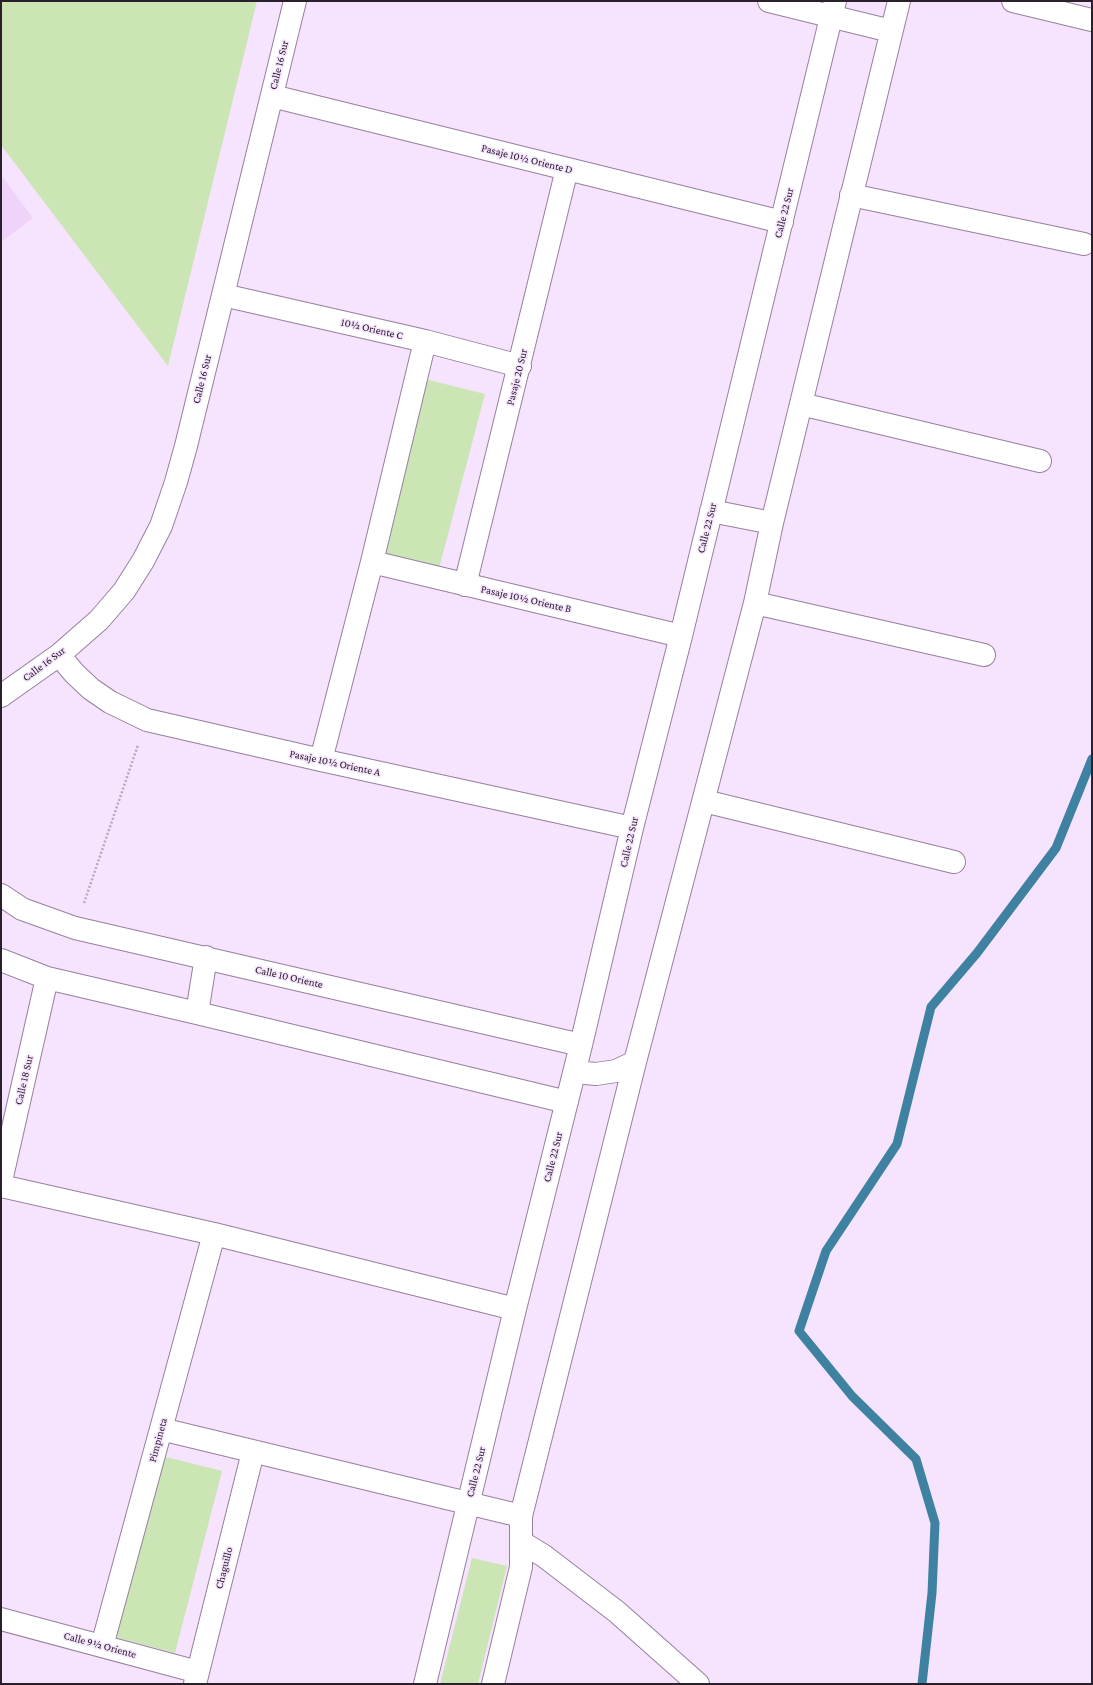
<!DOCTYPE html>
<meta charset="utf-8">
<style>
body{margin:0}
#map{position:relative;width:1093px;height:1685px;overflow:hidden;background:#f6e3fd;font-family:"Crimson Pro",serif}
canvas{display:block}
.frame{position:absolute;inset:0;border:2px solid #29202c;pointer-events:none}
</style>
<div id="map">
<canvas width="1093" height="1685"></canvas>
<div class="frame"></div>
</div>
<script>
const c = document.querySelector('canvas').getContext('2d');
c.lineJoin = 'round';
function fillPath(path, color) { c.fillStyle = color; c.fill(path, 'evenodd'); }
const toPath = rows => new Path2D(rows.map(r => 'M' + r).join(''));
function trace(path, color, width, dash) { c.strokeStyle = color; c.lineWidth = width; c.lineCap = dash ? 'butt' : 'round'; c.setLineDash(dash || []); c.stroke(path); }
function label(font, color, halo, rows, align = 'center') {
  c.font = font + ' "Crimson Pro",serif'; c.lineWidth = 3; c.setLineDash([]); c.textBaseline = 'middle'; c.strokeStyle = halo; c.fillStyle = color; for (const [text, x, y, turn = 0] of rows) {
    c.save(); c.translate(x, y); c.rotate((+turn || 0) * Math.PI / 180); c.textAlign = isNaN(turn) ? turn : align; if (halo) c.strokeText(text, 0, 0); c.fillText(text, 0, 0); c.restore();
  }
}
fillPath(toPath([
 [1,175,33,218,1,242]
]), '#efd3fa');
fillPath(toPath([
 [1,1,257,1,168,366,1,145],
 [425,379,485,394,437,576,377,560],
 [162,1456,222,1471,175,1653,115,1637],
 [472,1558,507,1566,478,1684,440,1684]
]), '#cbe5b4');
trace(toPath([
 [922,1684,932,1593,935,1523,916,1459,852,1396,799,1331,826,1251,897,1144,931,1007,977,953,1056,848,1092,759]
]), '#3f81a0', 9);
const minor = toPath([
 [769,1,891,31],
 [1013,1,1092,20],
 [272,96,782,222],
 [851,195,1084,244],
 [223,295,425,341,520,366],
 [801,404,1040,461],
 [711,511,772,523],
 [372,562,681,636],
 [465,585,567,169],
 [755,603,984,655],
 [59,655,74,673,91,689,110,702,147,720,321,760,632,828],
 [1,696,59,655,99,620,124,591,143,561,161,526,176,482,186,446,295,1],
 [321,760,372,562,425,341],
 [704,801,954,862],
 [1,895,22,909,75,928,581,1045],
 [1,960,47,978,197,1013,567,1102],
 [197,1013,206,957],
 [575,1072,596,1074,616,1071,635,1062,755,603,772,523,899,1],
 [1,1181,47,978],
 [1,1186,214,1234,515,1309],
 [161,1429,521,1516,521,1567,493,1684],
 [521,1516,635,1062],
 [521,1542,544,1556,617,1612,698,1684],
 [1,1619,198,1672],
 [102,1646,214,1234],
 [195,1684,253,1452],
 [425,1684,515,1309,581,1045,632,828,681,636,835,1]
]);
trace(minor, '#96809e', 24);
trace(toPath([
 [84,903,138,745]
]), '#b8a8be', 2.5, [2, 2]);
trace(minor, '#fff', 22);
label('11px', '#29202c', '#f6e3fd', [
 ["Calle 16 Sur",279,65,-76],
 ["Pasaje 10½ Oriente D",527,159,14],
 ["Calle 22 Sur",784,213,-76],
 ["10½ Oriente C",372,329,13],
 ["Pasaje 20 Sur",517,377,-76],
 ["Calle 16 Sur",202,379,-76],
 ["Calle 22 Sur",707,528,-76],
 ["Pasaje 10½ Oriente B",526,599,13],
 ["Calle 16 Sur",44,664,-37],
 ["Pasaje 10½ Oriente A",335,763,12],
 ["Calle 22 Sur",629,842,-77],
 ["Calle 10 Oriente",289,977,13],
 ["Calle 18 Sur",24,1080,-77],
 ["Calle 22 Sur",553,1157,-76],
 ["Pimpineta",158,1440,-75],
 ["Calle 22 Sur",476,1472,-76],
 ["Chaguillo",224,1568,-76],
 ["Calle 9½ Oriente",100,1645,15]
]);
</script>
